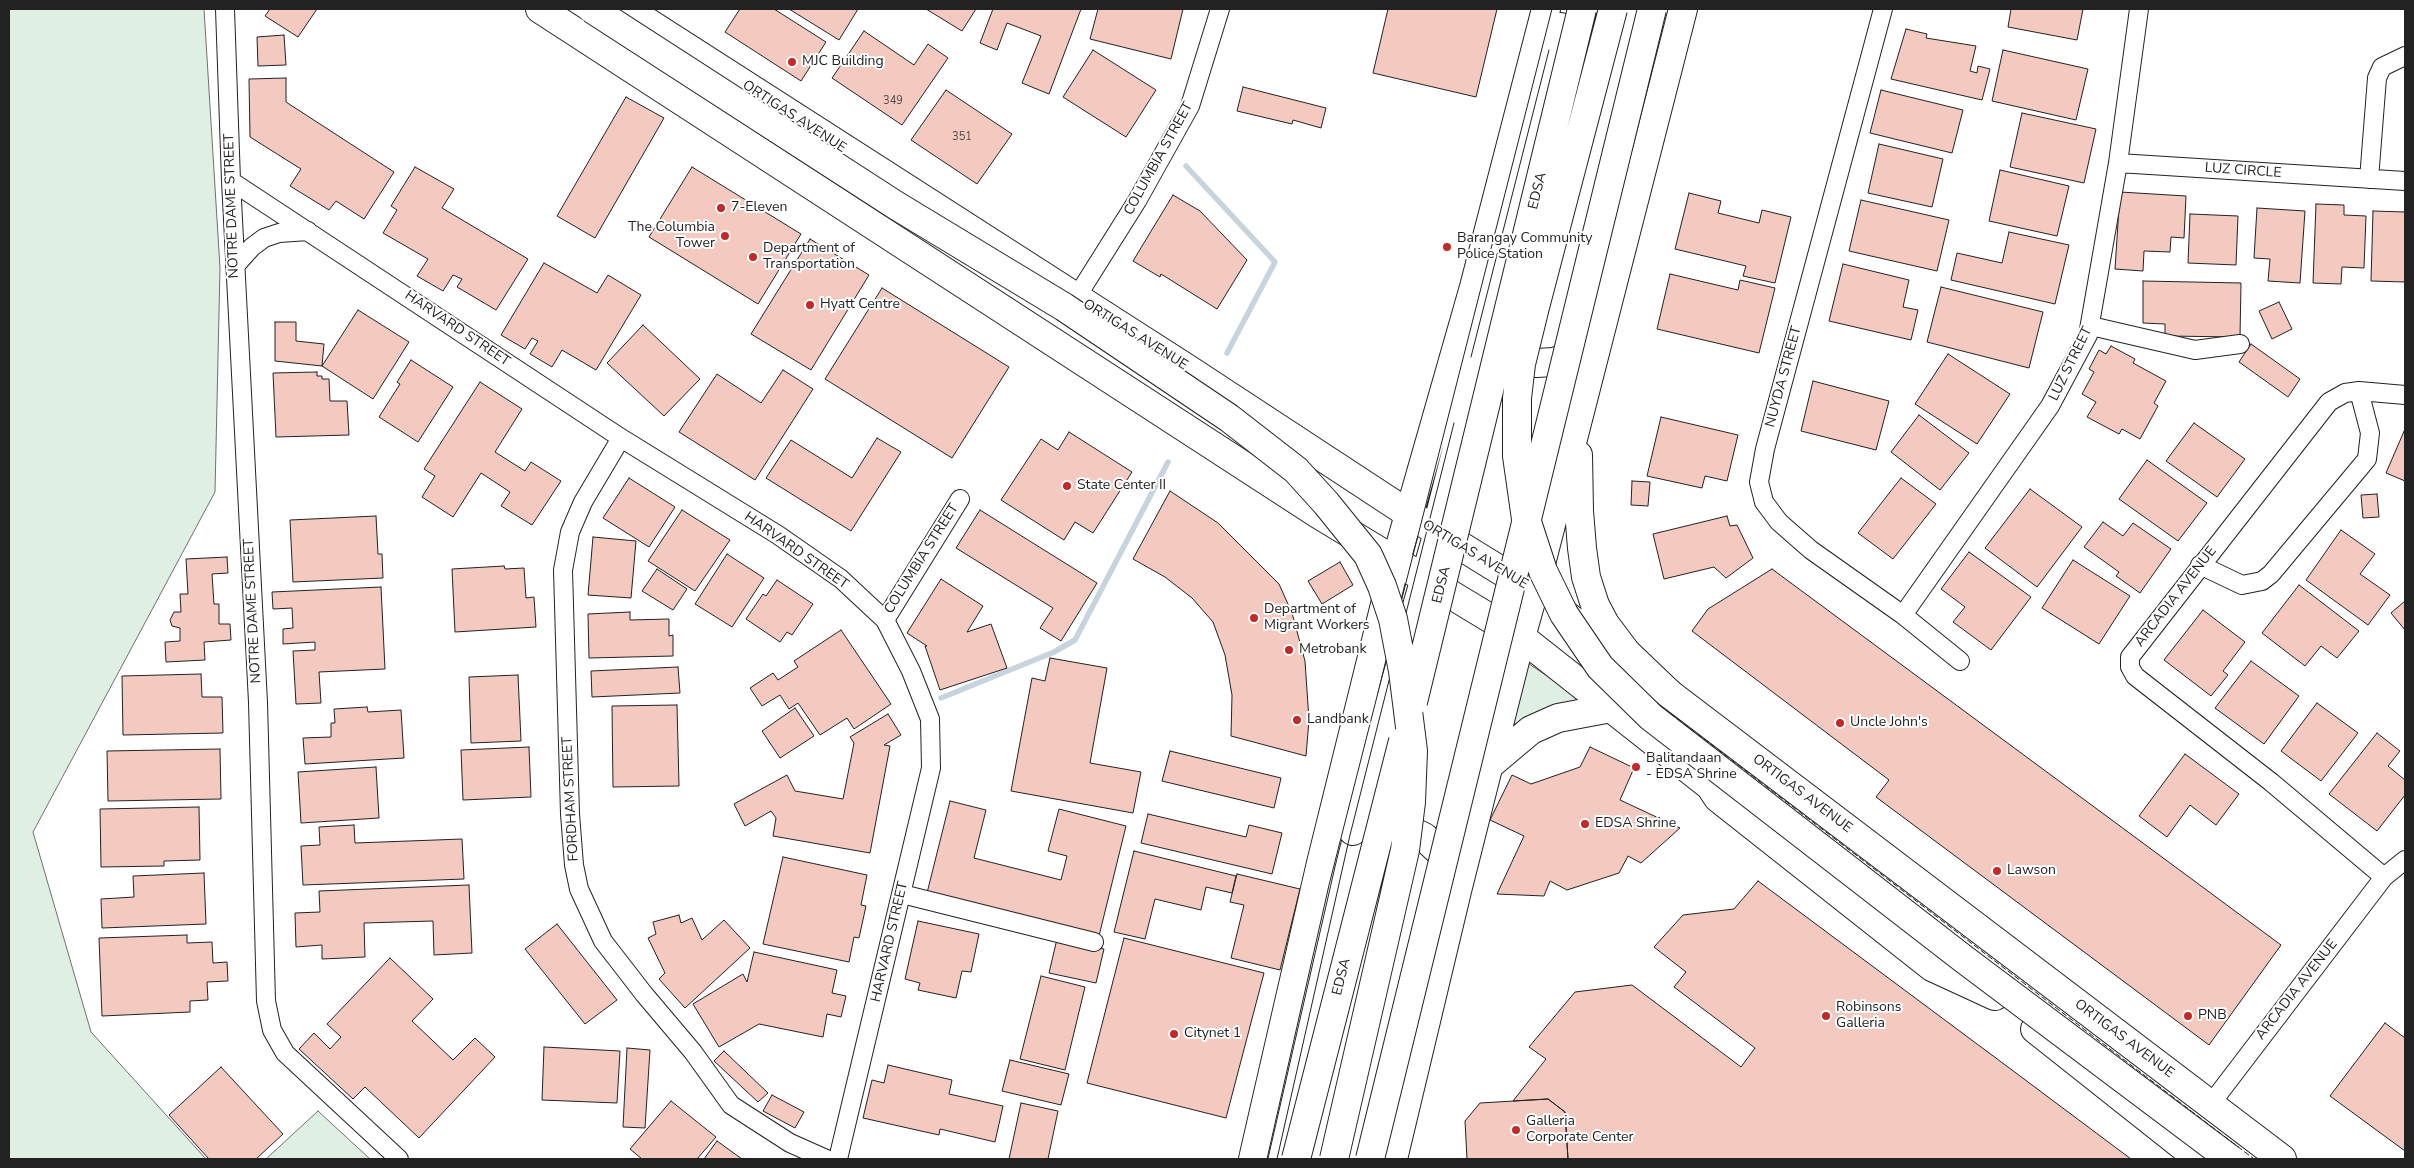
<!DOCTYPE html>
<style>
body{margin:0}
#map{position:relative;width:2414px;height:1168px;overflow:hidden;background:#fff;font-family:"Nunito Sans",sans-serif}
canvas{display:block}
.frame{position:absolute;inset:0;border:10px solid #222;pointer-events:none}
</style>
<div id="map">
<canvas width="2414" height="1168"></canvas>
<div class="frame"></div>
</div>
<script>
const c = document.querySelector('canvas').getContext('2d');
c.lineJoin = 'round';
function fillPath(path, color) { c.fillStyle = color; c.fill(path, 'evenodd'); }
const toPath = rows => new Path2D(rows.map(r => 'M' + r).join(''));
function trace(path, color, width, dash) { c.strokeStyle = color; c.lineWidth = width; c.lineCap = dash ? 'butt' : 'round'; c.setLineDash(dash || []); c.stroke(path); }
function label(font, color, halo, rows, align = 'center') {
  c.font = font + ' "Nunito Sans",sans-serif'; c.lineWidth = 4; c.setLineDash([]); c.textBaseline = 'middle'; c.strokeStyle = halo; c.fillStyle = color; for (const [text, x, y, turn = 0] of rows) {
    c.save(); c.translate(x, y); c.rotate((+turn || 0) * Math.PI / 180); c.textAlign = isNaN(turn) ? turn : align; if (halo) c.strokeText(text, 0, 0); c.fillText(text, 0, 0); c.restore();
  }
}
const green = toPath([
 [9,9,204,9,220,268,215,492,33,832,91,1032,206,1159,9,1159,9,9],
 [1526,662,1579,697,1580,700,1512,725,1526,662],
 [318,1111,370,1159,266,1159,318,1111]
]);
fillPath(green, '#e0efe3');
trace(green, '#6f6f6f', 1);
trace(toPath([
 [1186,166,1275,262,1227,353],
 [941,698,1054,652,1075,640,1168,462]
]), '#c7d3dd', 5.5);
const building = toPath([
 [270,9,317,9,298,37,265,16,270,9],
 [740,9,774,9,826,42,801,81,725,32,740,9],
 [789,9,858,9,839,40,789,9],
 [926,9,976,9,962,31,926,9],
 [993,9,1081,9,1049,94,1022,83,1041,36,1007,23,997,50,980,43,993,9],
 [1098,9,1183,9,1171,59,1090,39,1098,9],
 [1388,9,1497,9,1476,97,1373,73,1388,9],
 [2011,9,2083,9,2077,40,2008,27,2011,9],
 [1906,29,1927,34,1926,38,1976,46,1970,71,1977,73,1978,66,1990,69,1982,100,1891,79,1906,29],
 [864,31,914,65,928,44,948,58,902,125,832,78,864,31],
 [284,35,286,65,258,66,257,37,284,35],
 [1093,50,1156,90,1126,137,1063,97,1093,50],
 [2003,50,2088,69,2076,120,1992,101,2003,50],
 [286,78,286,102,394,172,364,219,336,201,329,210,290,186,301,169,250,137,249,79,286,78],
 [1243,87,1326,108,1321,128,1293,120,1292,124,1237,111,1243,87],
 [946,90,1012,134,977,184,911,140,946,90],
 [1881,90,1963,110,1952,153,1870,133,1881,90],
 [626,97,664,118,595,238,557,216,626,97],
 [2022,113,2096,129,2084,183,2010,167,2022,113],
 [1879,144,1943,159,1932,207,1868,193,1879,144],
 [415,167,454,189,442,208,528,259,496,310,457,287,462,279,453,275,443,291,417,276,428,259,383,233,397,210,391,206,415,167],
 [692,167,801,234,758,304,649,237,692,167],
 [2000,170,2069,186,2057,236,1989,221,2000,170],
 [2120,192,2186,196,2184,238,2171,237,2170,252,2144,251,2143,271,2115,269,2120,192],
 [1689,193,1721,201,1718,213,1759,223,1762,210,1791,217,1775,283,1743,276,1746,266,1675,249,1689,193],
 [1173,195,1200,211,1247,260,1217,309,1161,274,1160,277,1133,261,1173,195],
 [1861,200,1949,220,1937,271,1849,251,1861,200],
 [2316,204,2344,205,2344,215,2366,216,2364,268,2342,267,2341,284,2313,283,2316,204],
 [2257,208,2305,211,2300,283,2268,281,2270,259,2254,258,2257,208],
 [2373,211,2405,212,2405,282,2371,281,2373,211],
 [2190,214,2238,216,2236,265,2188,263,2190,214],
 [2009,232,2069,245,2055,304,1951,280,1957,253,2002,263,2009,232],
 [810,239,869,275,811,370,751,334,810,239],
 [544,263,597,293,608,275,641,295,596,370,562,350,552,367,530,354,538,341,532,338,525,349,501,335,544,263],
 [1843,264,1909,280,1903,307,1918,310,1911,340,1829,321,1843,264],
 [1670,274,1738,290,1740,280,1775,288,1759,353,1657,329,1670,274],
 [2143,281,2241,283,2240,337,2165,336,2165,324,2143,323,2143,281],
 [1941,287,2043,312,2029,368,1927,342,1941,287],
 [882,288,1009,367,952,458,825,379,882,288],
 [2279,302,2292,329,2272,339,2259,311,2279,302],
 [358,310,409,342,373,399,322,366,358,310],
 [275,322,296,322,296,341,324,344,322,366,275,361,275,322],
 [643,325,700,379,664,416,607,363,643,325],
 [2251,344,2300,379,2288,397,2239,362,2251,344],
 [2111,346,2135,359,2133,363,2166,381,2154,403,2158,406,2140,439,2122,429,2119,434,2087,417,2096,402,2082,394,2094,372,2089,369,2099,350,2106,354,2111,346],
 [1948,354,2010,394,1977,444,1915,404,1948,354],
 [411,360,453,387,418,442,379,417,400,384,397,382,411,360],
 [783,370,813,389,755,480,679,432,717,374,761,403,783,370],
 [317,372,317,376,322,376,322,379,329,379,330,401,347,401,349,435,276,437,273,373,317,372],
 [1813,381,1889,401,1876,450,1801,431,1813,381],
 [480,382,522,409,495,452,525,471,531,462,561,481,532,525,501,506,510,492,481,473,453,517,422,497,435,476,424,469,480,382],
 [1919,415,1969,453,1940,490,1891,452,1919,415],
 [1661,417,1738,435,1727,481,1705,476,1702,488,1647,476,1661,417],
 [2194,423,2245,459,2217,497,2166,461,2194,423],
 [2405,429,2405,481,2386,473,2405,429],
 [1069,432,1132,472,1093,533,1075,522,1064,540,1001,500,1041,439,1058,450,1069,432],
 [877,438,901,452,851,531,766,478,791,440,852,478,877,438],
 [2147,460,2207,503,2178,541,2119,499,2147,460],
 [629,478,675,507,649,547,603,518,629,478],
 [1901,478,1936,504,1893,559,1858,533,1901,478],
 [1632,481,1650,482,1648,506,1631,505,1632,481],
 [2030,489,2082,527,2037,587,1985,548,2030,489],
 [1170,491,1218,523,1279,584,1292,613,1305,661,1309,720,1306,756,1231,736,1232,695,1225,655,1213,622,1192,598,1165,577,1133,559,1170,491],
 [2377,494,2379,517,2363,518,2361,495,2377,494],
 [682,510,730,540,695,591,648,561,682,510],
 [980,510,1097,583,1061,641,1040,628,1053,608,956,548,980,510],
 [376,516,378,554,382,554,383,578,293,582,290,520,376,516],
 [1727,516,1730,526,1737,525,1753,558,1726,578,1714,567,1664,579,1653,534,1727,516],
 [2103,522,2123,536,2133,523,2171,549,2140,593,2116,576,2119,572,2084,547,2103,522],
 [2341,530,2375,554,2360,574,2390,595,2368,625,2306,580,2341,530],
 [593,537,636,541,631,598,588,595,593,537],
 [1969,552,2031,597,1991,650,1953,622,1965,607,1941,589,1969,552],
 [727,554,764,578,732,627,695,604,727,554],
 [227,557,228,573,212,574,214,604,219,604,219,624,230,624,231,640,204,642,205,660,166,662,165,642,180,641,180,628,172,626,170,620,174,612,181,612,180,594,188,594,186,559,227,557],
 [2073,560,2130,596,2099,644,2042,608,2073,560],
 [1340,562,1353,585,1322,604,1308,581,1340,562],
 [504,566,505,569,524,568,526,598,534,597,536,627,455,632,452,569,504,566],
 [657,569,687,589,673,610,642,591,657,569],
 [1772,569,2281,945,2209,1045,1876,797,1889,780,1692,631,1708,609,1772,569],
 [941,579,983,606,967,632,991,624,1007,668,940,690,925,646,927,646,907,633,941,579],
 [777,580,813,604,792,635,787,632,780,642,746,619,763,594,766,596,777,580],
 [2299,585,2359,631,2337,658,2321,646,2305,666,2262,633,2299,585],
 [381,587,385,669,319,672,321,703,296,704,293,651,315,650,315,642,283,644,283,629,293,628,292,608,273,609,272,592,381,587],
 [2405,601,2405,630,2391,613,2405,601],
 [2203,610,2245,642,2223,671,2228,675,2211,696,2164,660,2203,610],
 [630,612,630,620,669,619,669,636,673,635,673,656,589,658,588,614,630,612],
 [841,630,891,704,854,729,847,718,820,735,798,703,789,709,780,695,762,706,750,688,773,673,778,680,798,667,794,661,841,630],
 [1050,658,1107,668,1090,763,1141,772,1133,813,1011,791,1032,678,1045,681,1050,658],
 [2251,661,2299,696,2264,744,2215,708,2251,661],
 [678,667,680,693,592,697,591,671,678,667],
 [201,674,202,697,222,697,223,733,123,735,122,676,201,674],
 [518,675,521,741,471,743,469,677,518,675],
 [2317,703,2358,733,2321,781,2281,751,2317,703],
 [677,705,679,786,613,787,612,706,677,705],
 [367,707,368,712,401,710,404,758,305,764,303,738,331,737,331,723,335,723,334,709,367,707],
 [795,708,814,736,780,758,762,731,795,708],
 [888,714,901,735,884,745,890,746,870,853,773,836,776,818,771,811,745,826,734,804,787,775,795,791,843,799,854,743,850,737,888,714],
 [2377,733,2400,751,2388,766,2405,780,2405,795,2377,831,2329,794,2377,733],
 [529,747,531,797,463,800,461,750,529,747],
 [1590,747,1634,768,1620,800,1680,828,1641,863,1628,856,1619,873,1567,890,1550,881,1544,896,1497,894,1524,836,1490,820,1512,775,1531,784,1580,767,1590,747],
 [220,749,221,799,108,801,107,751,220,749],
 [1170,751,1281,778,1274,808,1162,781,1170,751],
 [2185,754,2239,794,2216,825,2190,805,2167,837,2139,816,2185,754],
 [376,767,379,818,301,823,298,772,376,767],
 [950,801,986,810,974,858,1061,880,1067,856,1048,851,1059,809,1126,826,1099,936,927,893,950,801],
 [199,807,200,860,164,861,164,866,101,867,100,809,199,807],
 [1148,814,1246,837,1249,825,1282,833,1272,874,1141,843,1148,814],
 [354,825,355,843,462,839,464,879,303,885,301,846,320,845,319,827,354,825],
 [1134,851,1236,876,1232,893,1206,887,1201,910,1155,899,1145,939,1114,932,1134,851],
 [783,857,867,875,861,905,866,906,859,938,854,937,849,962,763,944,783,857],
 [204,873,206,924,102,928,101,899,134,897,133,876,204,873],
 [1237,874,1300,889,1280,970,1231,958,1244,905,1230,902,1237,874],
 [1758,881,2016,1073,2131,1159,1568,1159,1565,1112,1548,1099,1513,1101,1546,1059,1529,1047,1575,992,1632,985,1741,1067,1755,1048,1674,987,1686,972,1654,947,1683,915,1734,909,1758,881],
 [469,885,472,953,434,955,433,921,364,923,365,957,322,959,322,945,296,947,295,913,320,912,319,891,469,885],
 [679,915,681,923,692,918,702,940,724,920,750,948,685,1008,659,979,665,973,648,938,656,934,653,922,679,915],
 [918,921,979,934,971,972,962,971,956,998,918,990,920,983,905,979,918,921],
 [557,924,617,1000,585,1024,525,949,557,924],
 [187,935,187,943,212,942,213,963,227,962,228,981,207,982,208,1000,190,1001,190,1012,102,1016,99,938,187,935],
 [1124,938,1264,973,1226,1118,1087,1083,1124,938],
 [1057,939,1104,949,1096,983,1049,973,1057,939],
 [754,952,837,970,832,993,846,996,841,1017,827,1014,823,1037,759,1024,719,1047,693,1004,743,974,747,982,754,952],
 [390,958,433,999,412,1021,453,1060,475,1038,495,1057,419,1138,365,1087,353,1099,299,1049,314,1033,330,1049,341,1037,327,1024,390,958],
 [1041,976,1085,987,1065,1070,1020,1059,1041,976],
 [2385,1023,2405,1038,2405,1151,2330,1096,2385,1023],
 [544,1047,620,1051,617,1103,542,1100,544,1047],
 [627,1048,650,1050,645,1128,623,1127,627,1048],
 [724,1051,768,1093,758,1102,714,1061,724,1051],
 [1010,1060,1069,1074,1061,1105,1002,1091,1010,1060],
 [888,1065,952,1080,949,1094,1003,1106,995,1142,940,1129,939,1135,863,1118,872,1080,884,1083,888,1065],
 [221,1067,283,1134,256,1159,209,1159,169,1115,221,1067],
 [772,1095,804,1112,795,1128,763,1111,772,1095],
 [1548,1099,1565,1112,1568,1159,1467,1159,1465,1121,1480,1103,1548,1099],
 [671,1101,716,1137,697,1159,642,1159,630,1149,671,1101],
 [1021,1103,1058,1111,1048,1159,1009,1159,1021,1103],
 [717,1141,742,1159,704,1159,717,1141]
]);
fillPath(building, '#f3c9c0');
trace(building, '#222', 1);
const minor = toPath([
 [225,9,231,181,258,702,266,1001,272,1030,285,1053,399,1159],
 [1883,9,1765,449,1759,482,1764,502,1779,522,1811,550,1903,615,1960,661],
 [2118,163,2405,181],
 [2369,179,2377,78,2382,67,2405,56],
 [231,181,621,438,778,535,841,579,885,620,911,671,930,719,931,768,838,1159],
 [235,266,252,247,264,238,279,233,308,231],
 [1076,298,1137,201,1190,106,1220,9],
 [2091,326,2195,350,2240,344],
 [621,438,583,502,570,532,563,570,570,814,574,865,579,889,603,941,644,994,693,1052,731,1105,790,1143,826,1159],
 [2200,565,2242,585,2262,581,2271,574,2367,459,2370,433,2359,391],
 [1903,615,2050,406,2088,335,2118,163,2139,9],
 [885,620,960,499],
 [2384,877,2271,782,2135,676,2130,667,2130,657,2329,402,2345,393,2359,391,2405,395],
 [902,894,1094,942],
 [2210,1105,2384,877,2405,860]
]);
const primary = toPath([
 [540,9,1318,514,1521,637,1710,786,1718,798,1932,967,1995,996],
 [627,9,1188,369,1409,514,1532,590],
 [1567,616,2282,1159],
 [1521,637,1534,591],
 [2035,1029,2199,1159]
]);
const trunk = toPath([
 [1502,350,1522,360,1537,363,1553,362,1568,358,1585,348],
 [1578,455,1579,511,1582,548,1586,577,1595,605,1605,624,1626,652,1671,695],
 [1534,591,1683,9],
 [1487,767,1531,730,1558,718,1611,708],
 [1386,824,1405,828,1424,837,1440,852,1452,875],
 [1353,831,1438,532,1439,519,1486,335,1561,27],
 [1253,1159,1321,863,1396,560,1474,287,1546,9],
 [1393,1159,1457,891,1521,637]
]);
trace(minor, '#222', 20);
trace(primary, '#222', 30);
trace(trunk, '#222', 30);
trace(minor, '#fff', 18);
trace(primary, '#fff', 28);
trace(trunk, '#fff', 28);
trace(toPath([
 [1471,357,1549,50],
 [1267,1159,1329,885,1552,9],
 [1277,1159,1350,835,1454,423]
]), '#222', 1);
const trunkBridge = toPath([
 [592,9,897,206,1064,307,1229,418,1296,470,1326,503,1368,555,1382,586,1393,619,1403,671,1413,751,1411,802,1405,850,1334,1159],
 [1613,9,1535,307,1521,364,1517,398,1517,456,1526,519,1543,571,1564,614,1600,667,1651,717,1965,960,2230,1159],
 [1413,702,1582,9],
 [1296,1159,1403,741],
 [1370,1159,1652,9]
]);
trace(trunkBridge, '#222', 30, []);
trace(trunkBridge, '#fff', 28);
trace(toPath([
 [1670,713,2254,1159]
]), '#222', 1, [6, 2.5]);
for (const [x, y, r, color] of [
 [792,62,5,"#c62828"],
 [721,208,5,"#c62828"],
 [725,236,5,"#c62828"],
 [1447,247,5,"#c62828"],
 [753,257,5,"#c62828"],
 [810,305,5,"#c62828"],
 [1067,486,5,"#c62828"],
 [1254,618,5,"#c62828"],
 [1289,650,5,"#c62828"],
 [1297,720,5,"#c62828"],
 [1840,723,5,"#c62828"],
 [1636,767,5,"#c62828"],
 [1585,824,5,"#c62828"],
 [1997,871,5,"#c62828"],
 [1826,1016,5,"#c62828"],
 [2188,1016,5,"#c62828"],
 [1174,1034,5,"#c62828"],
 [1516,1130,5,"#c62828"]
]) { const dot = new Path2D(); dot.arc(x, y, r, 0, 2 * Math.PI); c.fillStyle = color; c.fill(dot); trace(dot, '#fff', 2); }
label('11px', '#564c4a', null, [
 ["349",893,101],
 ["351",962,137]
]);
label('14px', '#222', '#fff', [
 ["MJC Building",802,62],
 ["7-Eleven",731,208],
 ["The Columbia",715,228,"right"],
 ["Tower",715,244,"right"],
 ["Barangay Community",1457,239],
 ["Police Station",1457,255],
 ["Department of",763,249],
 ["Transportation",763,265],
 ["Hyatt Centre",820,305],
 ["State Center II",1077,486],
 ["Department of",1264,610],
 ["Migrant Workers",1264,626],
 ["Metrobank",1299,650],
 ["Landbank",1307,720],
 ["Uncle John's",1850,723],
 ["Balitandaan",1646,759],
 ["- EDSA Shrine",1646,775],
 ["EDSA Shrine",1595,824],
 ["Lawson",2007,871],
 ["Robinsons",1836,1008],
 ["Galleria",1836,1024],
 ["PNB",2198,1016],
 ["Citynet 1",1184,1034],
 ["Galleria",1526,1122],
 ["Corporate Center",1526,1138]
], 'left');
label('14px', '#222', '#fff', [
 ["ORTIGAS AVENUE",794,117,33],
 ["COLUMBIA STREET",1159,159,-61],
 ["LUZ CIRCLE",2243,171,4],
 ["EDSA",1538,191,-76],
 ["NOTRE DAME STREET",232,206,-92],
 ["HARVARD STREET",457,329,34],
 ["ORTIGAS AVENUE",1135,335,32],
 ["LUZ STREET",2071,364,-64],
 ["NUYDA STREET",1784,377,-75],
 ["HARVARD STREET",796,551,35],
 ["ORTIGAS AVENUE",1475,555,31],
 ["COLUMBIA STREET",922,559,-58],
 ["EDSA",1442,585,-76],
 ["ARCADIA AVENUE",2176,597,-52],
 ["NOTRE DAME STREET",253,611,-93],
 ["ORTIGAS AVENUE",1802,794,37],
 ["FORDHAM STREET",571,799,-93],
 ["HARVARD STREET",890,942,-77],
 ["EDSA",1342,977,-76],
 ["ARCADIA AVENUE",2297,990,-52],
 ["ORTIGAS AVENUE",2124,1039,37]
]);
</script>
